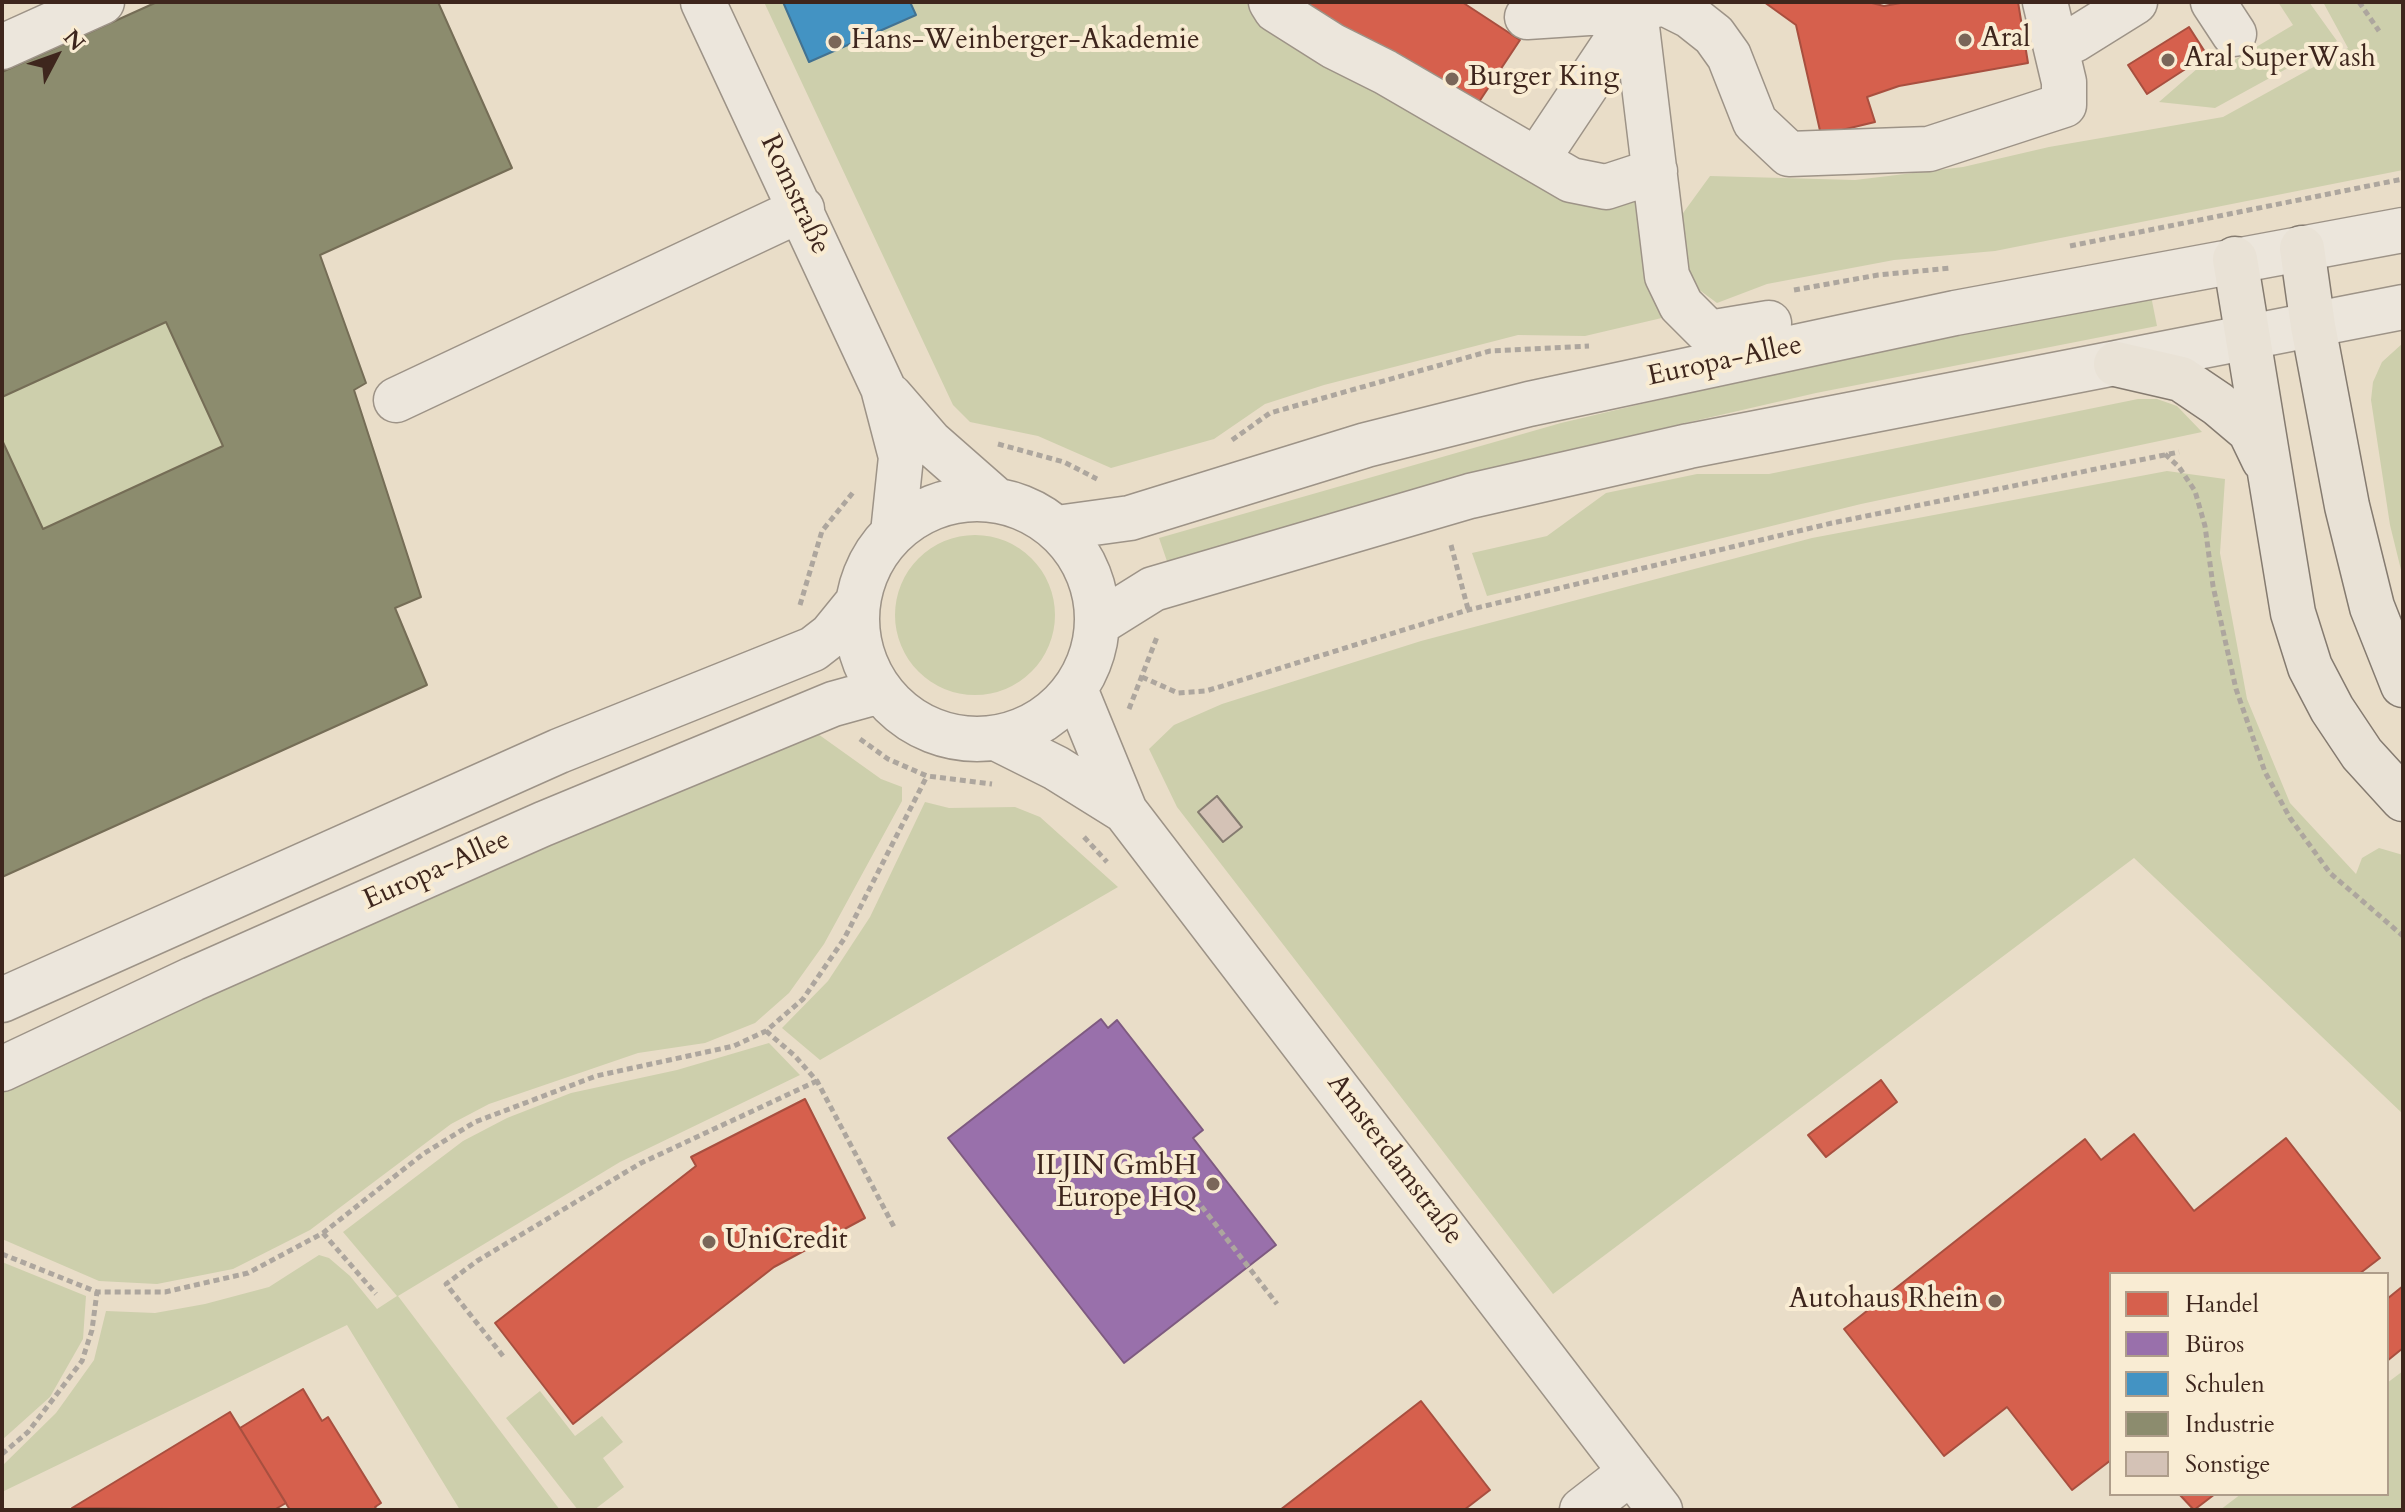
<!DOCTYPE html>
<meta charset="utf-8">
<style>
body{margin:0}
#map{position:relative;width:2405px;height:1512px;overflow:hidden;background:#e9ddc8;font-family:Cardo,serif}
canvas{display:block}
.frame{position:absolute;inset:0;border:4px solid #3e261d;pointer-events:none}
.legend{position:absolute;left:2109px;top:1272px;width:280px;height:224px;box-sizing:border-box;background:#f9ecd3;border:2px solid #ae9d8a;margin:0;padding:10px 14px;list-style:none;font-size:24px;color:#3e261d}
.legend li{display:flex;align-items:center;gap:16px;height:40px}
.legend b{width:40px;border:2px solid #ae9d8a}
.north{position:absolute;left:16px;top:16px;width:80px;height:80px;-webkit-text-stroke:6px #f9ecd3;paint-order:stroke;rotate:49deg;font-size:22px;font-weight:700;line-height:32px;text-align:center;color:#3e261d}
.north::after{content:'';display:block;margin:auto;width:28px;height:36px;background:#3e261d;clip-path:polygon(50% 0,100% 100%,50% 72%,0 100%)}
</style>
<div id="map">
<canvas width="2405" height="1512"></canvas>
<div class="frame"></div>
<ul class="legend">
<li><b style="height:22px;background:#d6604d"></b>Handel</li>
<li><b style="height:22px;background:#9970ab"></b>Büros</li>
<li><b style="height:22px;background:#4393c3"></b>Schulen</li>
<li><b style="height:22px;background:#8c8c6e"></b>Industrie</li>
<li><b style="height:22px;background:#d4c2b6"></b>Sonstige</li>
</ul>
<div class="north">N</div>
</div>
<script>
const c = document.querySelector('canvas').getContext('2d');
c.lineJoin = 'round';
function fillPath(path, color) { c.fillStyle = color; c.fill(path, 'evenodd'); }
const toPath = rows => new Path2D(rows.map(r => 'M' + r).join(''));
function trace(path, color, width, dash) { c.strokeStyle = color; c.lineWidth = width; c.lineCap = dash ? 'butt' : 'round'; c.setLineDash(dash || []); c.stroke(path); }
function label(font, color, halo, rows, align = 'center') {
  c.font = font + ' Cardo,serif'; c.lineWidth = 8; c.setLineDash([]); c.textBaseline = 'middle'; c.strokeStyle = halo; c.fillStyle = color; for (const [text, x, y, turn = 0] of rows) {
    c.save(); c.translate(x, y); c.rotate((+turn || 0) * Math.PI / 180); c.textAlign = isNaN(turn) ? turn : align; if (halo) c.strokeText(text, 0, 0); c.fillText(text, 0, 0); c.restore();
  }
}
fillPath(toPath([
 [764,2,1257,2,1638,193,1666,317,1585,336,1518,335,1324,385,1265,404,1214,439,1111,468,1038,436,970,422,953,405],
 [2278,2,2309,2,2337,41,2215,108,2159,102,2206,61,2216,71,2293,25],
 [2323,2,2403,2,2403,170,1995,251,1894,260,1767,284,1717,303,1698,289,1686,268,1678,220,1710,176,1855,180,1963,167,2049,147,2223,117,2348,48],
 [2151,296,2157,326,1816,393,1529,459,1356,508,1169,567,1159,538,1561,423,1815,363],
 [166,322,223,446,43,529,2,440,2,397],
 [2403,343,2403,578,2390,525,2371,400,2373,382,2382,362],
 [2138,399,2157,399,2177,406,2202,432,1861,504,1487,596,1472,553,1547,536,1606,493,1697,474,1769,474],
 [2167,471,2225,479,2220,553,2247,699,2290,803,2356,874,2362,858,2379,848,2403,855,2403,1114,2134,858,1553,1294,1177,807,1149,749,1174,725,1222,704,1421,641,1812,538],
 [1217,796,1242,827,1223,842,1198,812],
 '895 615a80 80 0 1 1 160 0a80 80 0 1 1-160 0Z',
 [818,734,881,779,902,787,902,801,824,944,789,993,755,1023,705,1043,638,1053,489,1104,451,1124,310,1230,233,1269,157,1284,99,1281,2,1239,2,1088,644,802],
 [925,802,949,808,1015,807,1040,817,1118,887,820,1060,782,1028,828,981,870,917],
 [769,1043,800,1075,620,1162,398,1296,560,1510,460,1510,347,1325,2,1492,2,1466,56,1413,94,1360,106,1311,155,1313,205,1304,269,1287,319,1255,329,1258,350,1276,377,1309,397,1296,343,1232,463,1141,507,1118,571,1093,677,1070],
 [2,1262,86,1296,83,1339,50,1397,2,1440],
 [2403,1371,2403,1510,2220,1510,2241,1494,2387,1494,2387,1383],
 [540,1391,575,1436,602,1416,623,1442,603,1458,624,1487,594,1510,578,1510,506,1418]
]), '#cdcfac');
const shops = toPath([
 [1306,2,1462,2,1520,40,1469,117,1302,8,1306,2],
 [1764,2,1868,2,1884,6,1906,2,2018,2,2028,63,1899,86,1867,97,1875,122,1821,135,1796,25,1764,2],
 [2189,27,2207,55,2147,94,2128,65,2189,27],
 [1881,1080,1897,1102,1826,1157,1808,1135,1881,1080],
 [805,1099,865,1218,774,1267,573,1424,495,1323,696,1166,691,1157,805,1099],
 [2134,1134,2194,1211,2286,1138,2380,1258,2359,1274,2111,1274,2111,1460,2072,1490,2007,1407,1944,1456,1844,1329,2085,1139,2101,1160,2134,1134],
 [2403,1286,2403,1348,2387,1361,2387,1299,2403,1286],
 [303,1389,322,1421,328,1417,381,1503,375,1507,377,1510,290,1510,240,1428,303,1389],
 [1421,1401,1490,1490,1464,1510,1280,1510,1421,1401],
 [230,1412,286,1503,274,1510,72,1508,230,1412],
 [2179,1494,2215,1494,2194,1510,2179,1494]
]);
fillPath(shops, '#d6604d');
trace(shops, '#a84f3f', 2);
const offices = toPath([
 [1101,1019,1108,1028,1117,1020,1203,1130,1193,1138,1276,1245,1124,1363,948,1138,1101,1019]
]);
fillPath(offices, '#9970ab');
trace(offices, '#7e5a80', 2);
const schools = toPath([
 [783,2,910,2,916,15,809,62,783,2]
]);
fillPath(schools, '#4393c3');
trace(schools, '#427291', 2);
const industry = toPath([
 [157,2,438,2,512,168,320,255,366,383,354,390,421,597,395,608,427,685,2,877,2,440,43,529,223,446,166,322,2,397,2,72,157,2]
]);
fillPath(industry, '#8c8c6e');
trace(industry, '#756d56', 2);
const building = toPath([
 [1217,796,1242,827,1223,842,1198,812,1217,796]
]);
fillPath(building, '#d4c2b6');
trace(building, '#857b70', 2);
const minor = toPath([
 [703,2,883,388,901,457,893,533],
 [1271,2,1276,10,1333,46,1385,72,1571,180,1606,187,1655,171],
 [1634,2,1667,276,1681,305,1709,333,1769,323],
 [2213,2,2234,34],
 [1527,17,1635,10,1664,3,1690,16,1714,35,1729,56,1755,122,1789,154,1929,149,2064,105,2064,82,2045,2],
 [2056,42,2074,40,2135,2],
 [2,47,102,2],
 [1538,158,1642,2],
 [890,396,930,442,996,500],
 [396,400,802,209],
 '857 619a120 120 0 1 1 240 0a120 120 0 1 1-240 0Z',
 [1057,528,1130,518,1366,445,1529,404,1955,313,2403,230],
 [1097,624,1153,589,1470,496,1689,446,2403,307],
 [1075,689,1125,811,1660,1510],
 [996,738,1056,768,1125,811],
 [2,1000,559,751,813,649,831,635,857,603],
 [2,1069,193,979,543,824,833,704,880,691],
 [1582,1510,1631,1472]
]);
const highway = toPath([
 [2302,248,2313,326,2347,506,2372,607,2403,685],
 [2235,259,2293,613,2310,667,2332,709,2362,754,2403,799],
 [2116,364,2181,379,2218,404,2250,431,2264,460]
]);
trace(minor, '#9d9387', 47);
trace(highway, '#857b70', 47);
trace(toPath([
 [2359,2,2379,31],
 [2070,246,2403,179],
 [1794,290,1878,275,1951,268],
 [1232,440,1270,413,1490,351,1589,346],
 [998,444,1064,462,1097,479],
 [2165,454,2179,467,2195,491,2205,526,2213,586,2236,689,2265,772,2290,818,2330,873,2403,936],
 [1451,545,1468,609],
 [800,605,822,531,855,490],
 [1142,677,1178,693,1206,691,1468,610,1832,523,2179,452],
 [1129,709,1157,637],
 [860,739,888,759,927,776,992,784],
 [1084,837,1107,862],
 [766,1031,795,1056,817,1081,894,1227],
 [1165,1159,1277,1304],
 [323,1233,376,1294],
 [2,1254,97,1292,165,1292,248,1273,323,1233,423,1154,475,1122,596,1076,734,1046,766,1031,803,999,844,939,927,776],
 [503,1356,446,1284,477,1261,641,1163,817,1081],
 [2,1454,28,1432,82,1361,92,1330,97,1292]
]), '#ada69e', 5, [6, 4]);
trace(minor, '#ece6dc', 44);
trace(highway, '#e9e2d6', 44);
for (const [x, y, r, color] of [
 [1965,40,8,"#7a6659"],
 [835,42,8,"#7a6659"],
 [2168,60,8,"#7a6659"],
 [1452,79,8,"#7a6659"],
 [1213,1184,8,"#7a6659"],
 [709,1242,8,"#7a6659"],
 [1995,1301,8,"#7a6659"]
]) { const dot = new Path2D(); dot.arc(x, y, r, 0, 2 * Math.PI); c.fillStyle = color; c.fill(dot); trace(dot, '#f9ecd3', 3); }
label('28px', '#3e261d', '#f9ecd3', [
 ["Aral",1981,40],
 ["Hans-Weinberger-Akademie",851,42],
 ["Aral SuperWash",2184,60],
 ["Burger King",1468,79],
 ["ILJIN GmbH",1197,1168,"right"],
 ["Europe HQ",1197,1200,"right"],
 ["UniCredit",725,1242],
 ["Autohaus Rhein",1979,1301,"right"]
], 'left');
label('28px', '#3e261d', '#f9ecd3', [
 ["Romstraße",794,195,65],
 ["Europa-Allee",1725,362,-12],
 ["Europa-Allee",437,871,-24],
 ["Amsterdamstraße",1394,1160,53]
]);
</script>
